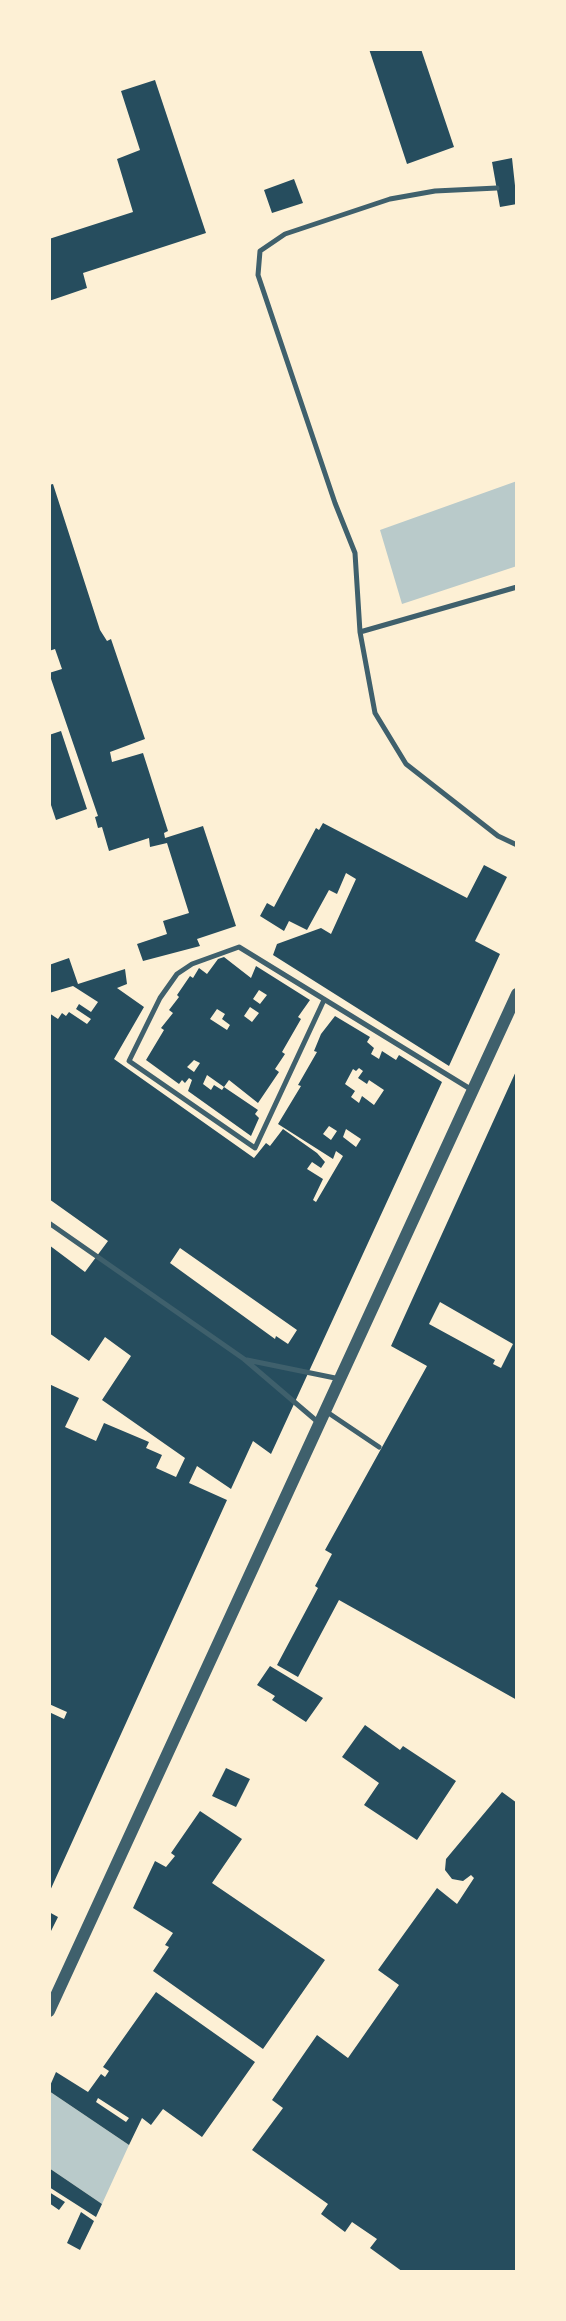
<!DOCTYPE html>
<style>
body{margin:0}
#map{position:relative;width:566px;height:2321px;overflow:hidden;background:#fdf0d5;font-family:"DM Sans",sans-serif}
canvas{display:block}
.frame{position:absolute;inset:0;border:51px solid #fdf0d5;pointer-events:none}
</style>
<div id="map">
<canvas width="566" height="2321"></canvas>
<div class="frame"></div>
</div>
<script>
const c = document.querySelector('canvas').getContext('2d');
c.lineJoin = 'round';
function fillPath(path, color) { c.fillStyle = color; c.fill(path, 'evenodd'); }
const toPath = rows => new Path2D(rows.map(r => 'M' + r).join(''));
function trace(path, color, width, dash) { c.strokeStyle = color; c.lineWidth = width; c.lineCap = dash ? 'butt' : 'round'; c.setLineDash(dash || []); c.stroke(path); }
fillPath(toPath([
 [517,481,517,566,402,604,380,530],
 [49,2091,129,2145,102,2204,49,2168]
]), '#b9caca');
fillPath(toPath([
 [369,49,421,49,454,147,407,164],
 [155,80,206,233,83,273,87,288,49,301,49,239,133,212,117,159,140,150,121,91],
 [512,158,517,204,500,207,492,162],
 [294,179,303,203,272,213,264,190],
 [53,484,100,630,107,641,111,639,145,739,110,752,112,762,143,753,168,831,164,833,165,838,203,826,236,926,197,939,200,946,143,961,137,944,167,934,163,921,189,913,167,843,150,847,149,838,109,851,102,827,98,828,95,817,98,816,49,673,62,669,55,649,49,651,49,485],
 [61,731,87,809,56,820,49,799,49,735],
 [323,823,467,898,484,865,507,877,475,941,500,954,449,1066,273,955,277,944,321,928,331,934,356,879,346,873,337,894,329,890,307,930,289,921,284,931,260,916,267,903,274,907,316,828,319,830],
 [224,957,251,978,256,966,310,1000,298,1017,301,1019,282,1052,285,1054,275,1069,279,1072,258,1103,229,1080,224,1087,207,1075,203,1084,211,1090,214,1085,222,1090,224,1087,258,1110,255,1114,259,1118,251,1136,188,1091,192,1080,189,1078,185,1083,182,1080,179,1084,146,1060,164,1030,161,1028,173,1013,169,1010,179,997,177,995,190,976,193,978,199,968,207,974,218,959],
 [259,990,267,995,260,1004,253,999],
 [250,1007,259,1013,252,1022,244,1016],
 [217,1009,225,1014,222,1019,230,1025,227,1030,210,1019],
 [194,1060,200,1063,194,1072,187,1067],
 [69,958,78,984,125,969,127,984,117,988,144,1007,114,1059,254,1158,266,1143,270,1146,283,1129,317,1153,325,1162,321,1168,312,1162,307,1169,323,1179,313,1200,316,1202,343,1156,336,1151,333,1159,278,1124,301,1086,298,1085,317,1052,314,1051,321,1034,335,1016,370,1037,367,1042,374,1048,371,1054,379,1059,382,1051,396,1060,399,1055,442,1082,271,1454,253,1441,231,1489,197,1466,189,1483,227,1500,49,1893,49,1712,64,1719,67,1712,49,1704,49,1384,79,1398,65,1427,96,1441,104,1423,149,1442,146,1448,162,1455,156,1468,176,1477,185,1458,102,1400,131,1356,105,1337,89,1361,49,1333,49,1245,85,1272,108,1241,49,1199,49,1013,58,1019,62,1013,66,1016,69,1012,87,1024,91,1019,76,1009,79,1004,91,1012,98,1002,73,986,49,993,49,965],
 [359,1068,363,1071,358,1078,367,1084,369,1080,384,1090,374,1105,362,1096,359,1103,351,1097,355,1091,345,1084,353,1069,356,1071],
 [329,1126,337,1131,331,1140,323,1134],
 [346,1129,361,1139,356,1147,343,1137],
 [180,1248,297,1330,288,1344,276,1336,275,1339,170,1263],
 [517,1069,517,1700,339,1600,298,1677,277,1665,318,1588,315,1586,332,1554,325,1550,427,1366,391,1346],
 [440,1302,513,1344,501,1368,493,1364,495,1360,429,1324],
 [270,1666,323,1698,306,1722,272,1700,275,1696,257,1685],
 [365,1725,400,1750,403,1746,456,1781,417,1840,364,1805,379,1783,342,1757],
 [226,1768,250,1779,236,1807,212,1796],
 [502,1792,517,1803,517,2272,403,2272,370,2248,377,2239,352,2222,345,2232,321,2214,328,2204,252,2150,283,2108,272,2100,317,2035,348,2058,399,1985,378,1970,437,1888,457,1904,474,1878,471,1875,463,1881,452,1879,445,1870,446,1859],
 [200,1811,242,1839,212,1883,325,1960,263,2049,153,1971,169,1947,165,1945,173,1933,133,1908,155,1861,166,1867,175,1856,171,1853],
 [49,1912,58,1917,51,1931,49,1929],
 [156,1992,255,2062,202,2137,163,2109,151,2125,142,2118,129,2145,49,2091,49,2088,56,2072,88,2092,101,2074,105,2077,109,2071,103,2067],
 [98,2098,129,2118,126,2122,96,2102],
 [49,2168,102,2204,96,2217,49,2187],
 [49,2192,65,2202,59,2210,49,2203],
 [81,2212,94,2221,80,2250,67,2243]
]), '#264d5e');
trace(toPath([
 [497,188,435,191,390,199,285,234,260,251,258,275,335,503,355,553,360,632,375,713,406,764,498,836,517,845],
 [360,632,517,587],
 [324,1000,255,1148,129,1061,160,998,177,974,192,964,239,947,472,1090],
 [49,1223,244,1359,319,1423],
 [247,1360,340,1379],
 [327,1412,379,1447]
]), '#3f606c', 5);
trace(toPath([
 [49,2011,517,994]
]), '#3f606c', 12);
</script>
